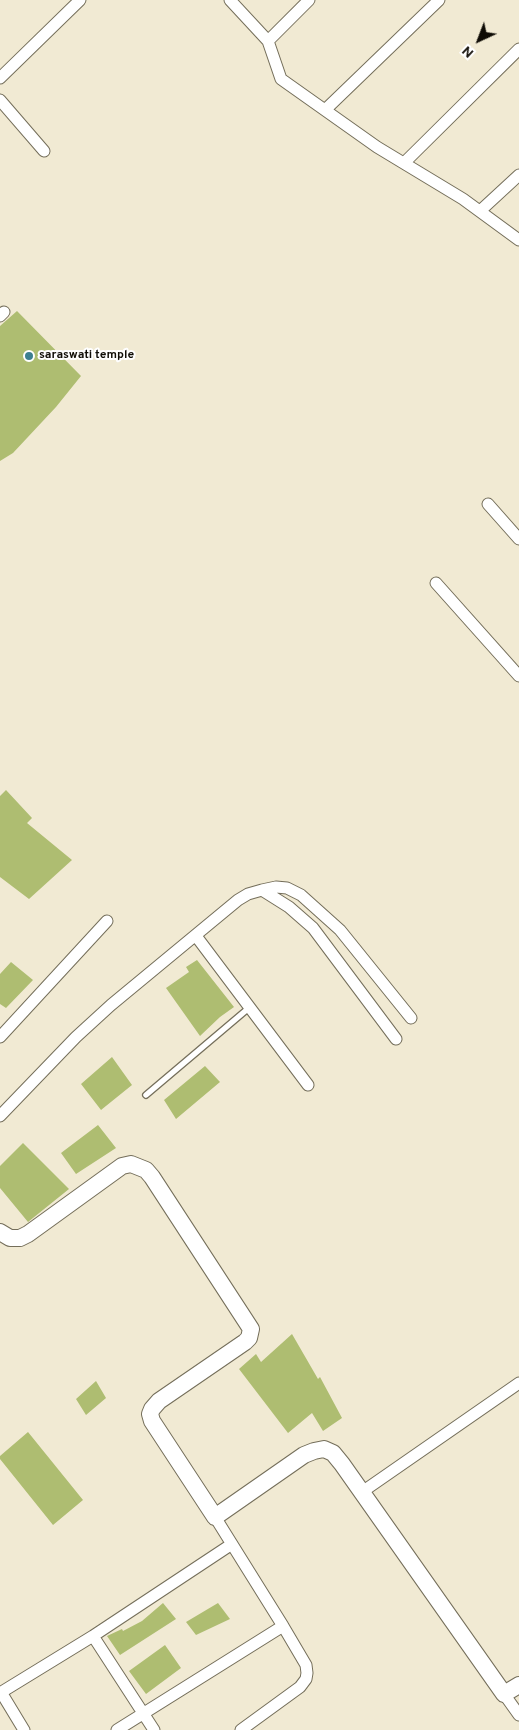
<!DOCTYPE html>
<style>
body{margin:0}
#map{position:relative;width:519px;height:1730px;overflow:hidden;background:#f1ead3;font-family:Overpass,sans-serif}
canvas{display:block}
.north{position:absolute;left:454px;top:15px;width:50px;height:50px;-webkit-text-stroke:4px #fff;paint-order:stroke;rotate:223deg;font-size:14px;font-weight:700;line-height:20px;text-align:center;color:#0f0c05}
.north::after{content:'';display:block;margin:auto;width:18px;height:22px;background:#0f0c05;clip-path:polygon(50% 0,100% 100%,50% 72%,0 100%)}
</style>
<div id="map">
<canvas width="519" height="1730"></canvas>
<div class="north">N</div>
</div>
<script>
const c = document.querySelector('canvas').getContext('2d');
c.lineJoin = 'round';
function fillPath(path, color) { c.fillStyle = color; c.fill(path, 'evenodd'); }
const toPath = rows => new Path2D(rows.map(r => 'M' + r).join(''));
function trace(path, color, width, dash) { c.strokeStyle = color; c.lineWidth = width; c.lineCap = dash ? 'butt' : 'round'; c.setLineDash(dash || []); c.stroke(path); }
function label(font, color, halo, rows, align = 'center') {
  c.font = font + ' Overpass,sans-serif'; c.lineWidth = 4; c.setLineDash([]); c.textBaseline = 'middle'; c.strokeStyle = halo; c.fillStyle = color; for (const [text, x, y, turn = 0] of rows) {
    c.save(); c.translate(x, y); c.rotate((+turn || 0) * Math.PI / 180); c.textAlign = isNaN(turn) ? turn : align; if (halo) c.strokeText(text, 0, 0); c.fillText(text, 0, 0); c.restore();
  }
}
fillPath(toPath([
 [17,311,81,376,56,407,13,453,0,461,0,326],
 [6,790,32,818,27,823,72,860,29,899,0,877,0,796],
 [197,960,234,1007,220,1017,200,1036,166,988,189,972,186,967],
 [11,962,33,980,6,1008,0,1004,0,974],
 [112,1057,132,1085,101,1110,81,1084],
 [205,1066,220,1082,176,1119,164,1100],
 [98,1125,116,1148,76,1174,61,1153],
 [23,1143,69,1189,28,1222,0,1188,0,1166],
 [292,1334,318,1379,320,1377,342,1418,323,1431,312,1413,288,1433,239,1369,256,1354,261,1362],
 [96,1381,106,1398,86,1415,76,1399],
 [28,1432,83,1500,53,1525,0,1459,0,1456],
 [163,1603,176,1619,120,1655,107,1636,122,1629,123,1631,142,1621],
 [218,1603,230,1619,196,1635,186,1622],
 [165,1645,181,1668,146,1694,129,1671]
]), '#aebd71');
const lane = toPath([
 [146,1095,250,1007]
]);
const street = toPath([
 [230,0,268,41,281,79,377,147,463,199,519,240],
 [268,41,309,0],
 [0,78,80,0],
 [0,100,44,151],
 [325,110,439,0],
 [404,163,519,49],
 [480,211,519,175],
 [0,316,4,312],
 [488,504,519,539],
 [436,583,519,676],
 [262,890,289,907,313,928,396,1039],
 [196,936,308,1085],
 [0,1037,107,921],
 [0,1116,76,1037,111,1005,238,900,248,894,262,890,276,887,287,888,301,895,340,930,411,1018],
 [362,1492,519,1383],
 [215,1517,283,1626,306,1665,307,1673,306,1679,300,1687,241,1730],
 [93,1636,154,1730],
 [1,1692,24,1730],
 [0,1693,93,1636,232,1544],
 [504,1694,519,1715],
 [117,1730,283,1626]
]);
const secondary = toPath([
 [0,1232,10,1238,20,1238,28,1234,122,1166,131,1164,146,1170,152,1177,251,1329,249,1338,245,1342,159,1401,152,1409,150,1414,152,1421,215,1517,304,1455,314,1451,324,1449,333,1453,342,1464,504,1694,519,1685]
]);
trace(lane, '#746e5a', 8);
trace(street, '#746e5a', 13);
trace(secondary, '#746e5a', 18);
trace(lane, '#fff', 5.5);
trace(street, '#fff', 11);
trace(secondary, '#fff', 16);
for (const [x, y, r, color] of [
 [29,356,5,"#3d7f90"]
]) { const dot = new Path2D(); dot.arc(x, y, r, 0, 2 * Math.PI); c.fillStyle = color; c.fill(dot); trace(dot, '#fff', 2); }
label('bold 12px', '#0f0c05', '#fff', [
 ["saraswati temple",39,356]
], 'left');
</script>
